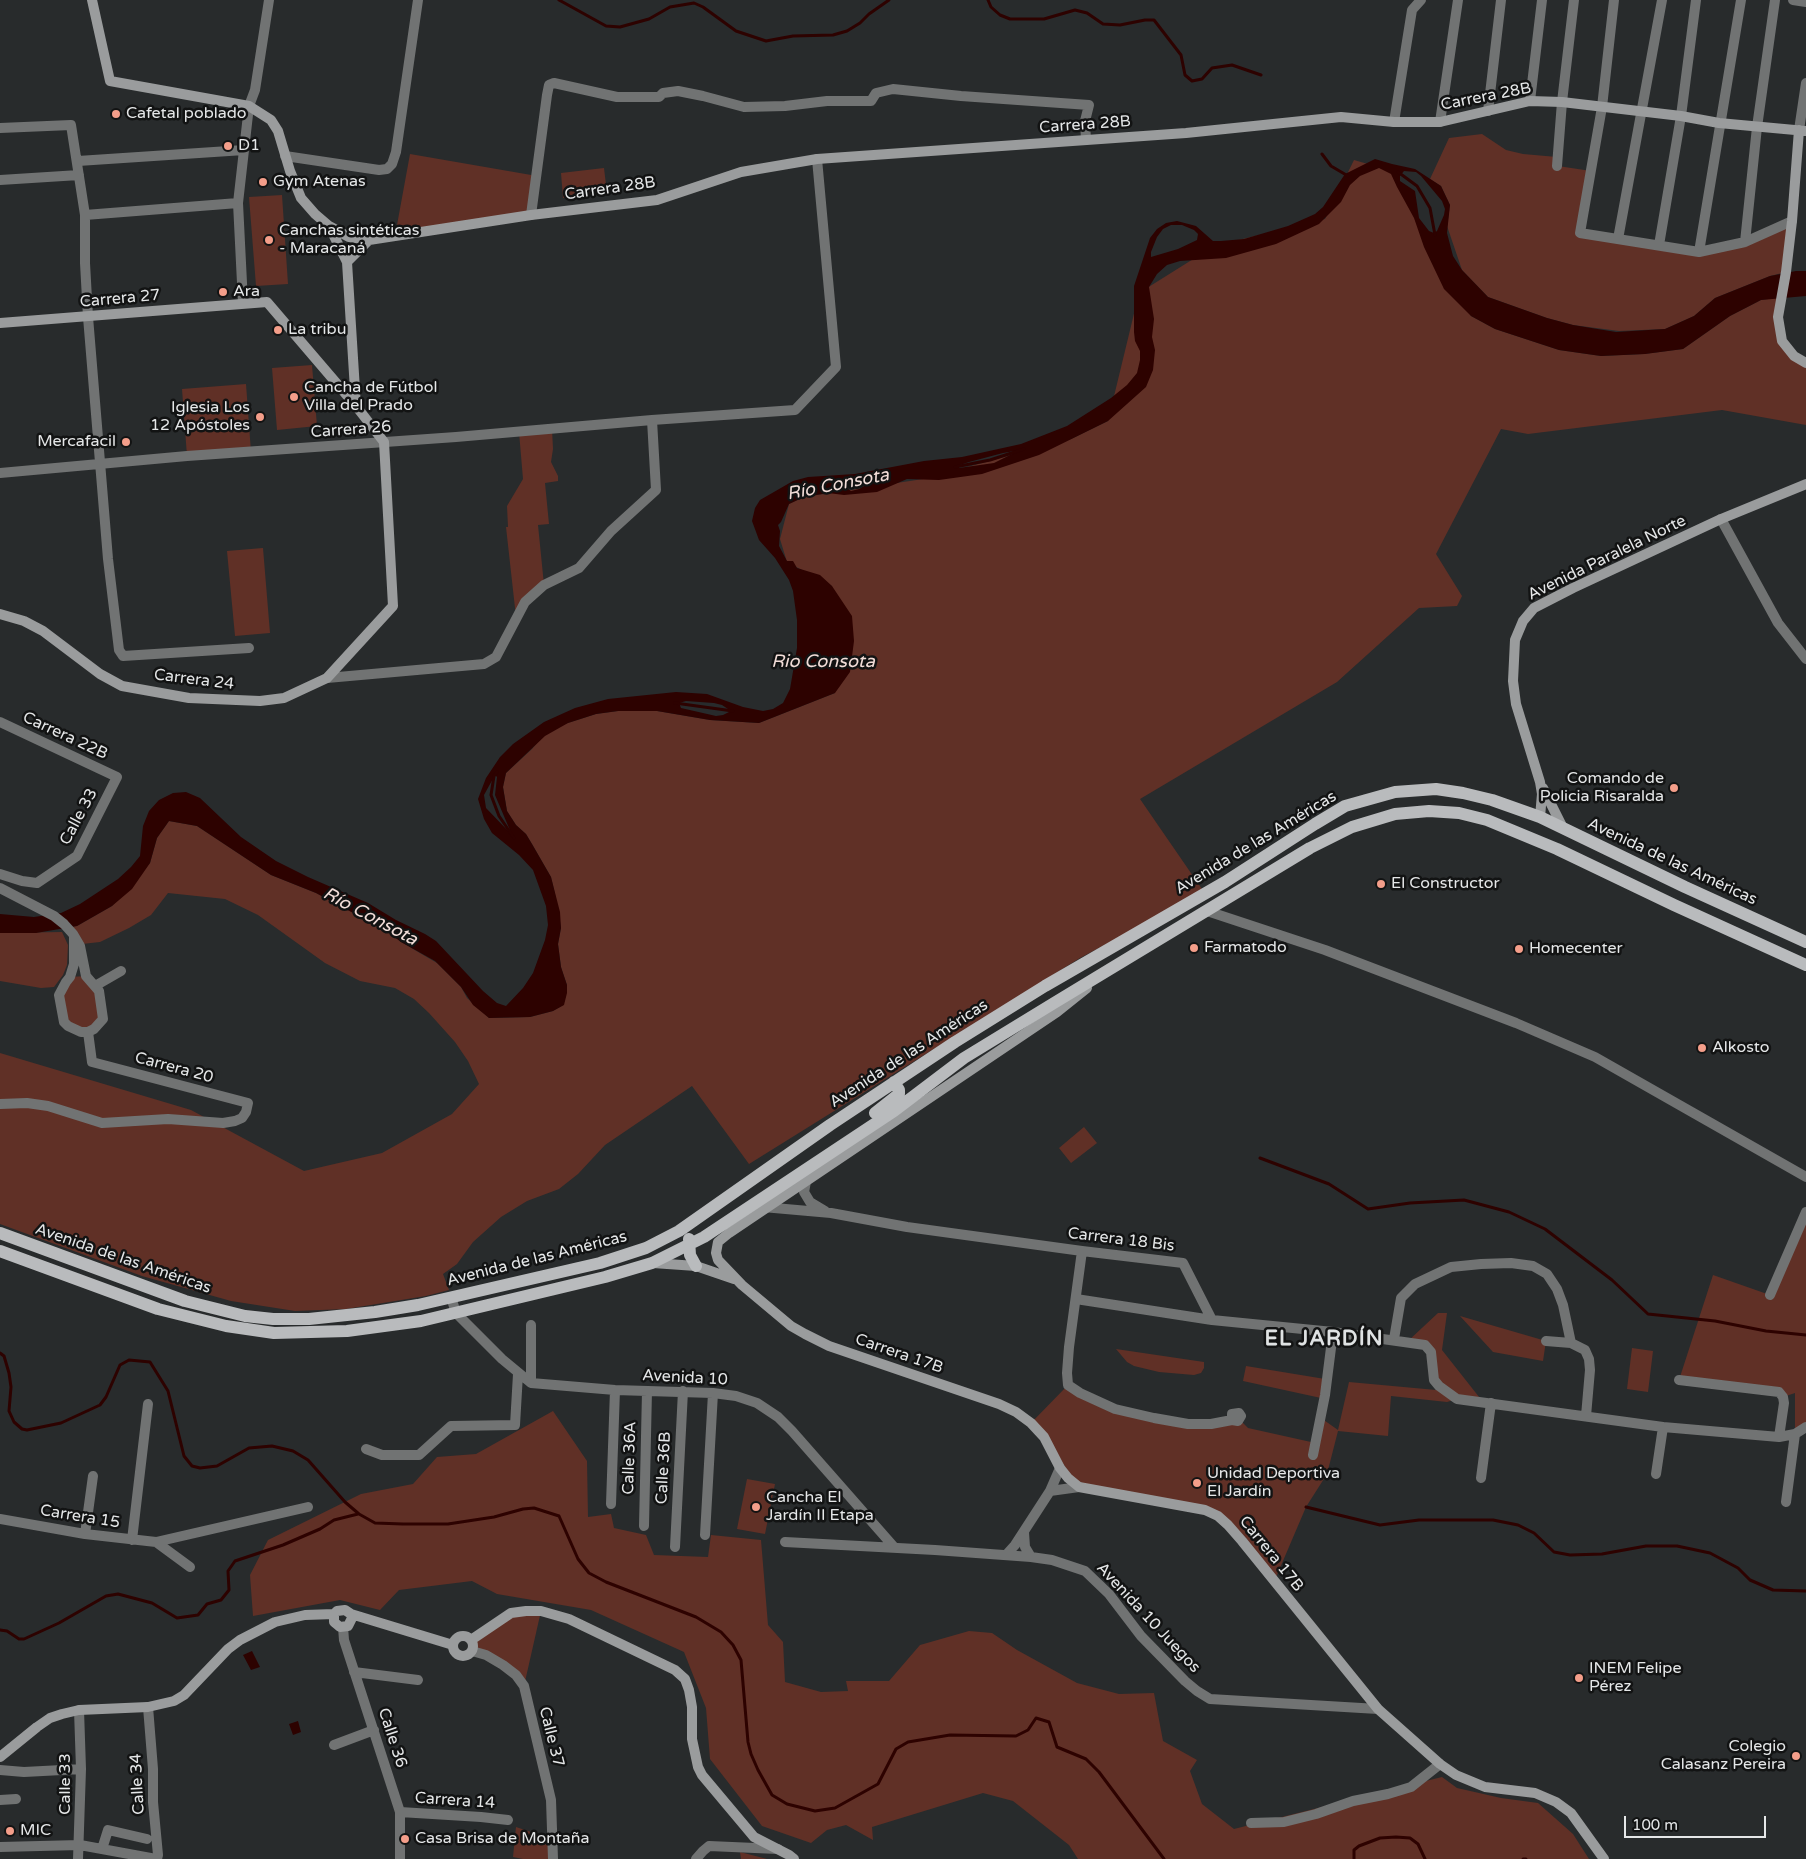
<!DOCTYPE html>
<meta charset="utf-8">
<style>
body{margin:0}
#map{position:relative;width:1806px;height:1859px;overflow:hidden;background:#282b2c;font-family:"Varela Round",sans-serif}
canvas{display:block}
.scale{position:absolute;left:1624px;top:1816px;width:142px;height:22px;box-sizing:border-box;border:2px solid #e5e7e8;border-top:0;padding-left:6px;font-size:15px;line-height:18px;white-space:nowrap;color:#e5e7e8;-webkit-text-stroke:4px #121313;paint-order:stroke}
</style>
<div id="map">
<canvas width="1806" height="1859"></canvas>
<div class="scale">100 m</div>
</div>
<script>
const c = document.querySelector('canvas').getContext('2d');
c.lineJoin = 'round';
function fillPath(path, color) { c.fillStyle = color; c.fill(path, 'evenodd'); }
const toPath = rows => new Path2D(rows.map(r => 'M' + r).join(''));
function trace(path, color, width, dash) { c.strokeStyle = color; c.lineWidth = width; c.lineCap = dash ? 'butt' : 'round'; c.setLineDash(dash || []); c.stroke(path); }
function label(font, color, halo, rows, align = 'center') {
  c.font = font + ' "Varela Round",sans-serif'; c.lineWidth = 5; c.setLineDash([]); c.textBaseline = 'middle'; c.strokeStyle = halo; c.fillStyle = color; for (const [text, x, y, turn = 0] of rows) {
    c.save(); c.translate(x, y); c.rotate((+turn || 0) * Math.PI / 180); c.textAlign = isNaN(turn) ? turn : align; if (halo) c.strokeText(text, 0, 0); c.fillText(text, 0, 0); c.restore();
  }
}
fillPath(toPath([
 [1482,134,1506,150,1523,154,1557,157,1558,166,1591,171,1580,233,1699,252,1792,221,1786,272,1770,276,1715,298,1694,316,1665,329,1619,331,1573,325,1547,318,1488,297,1462,270,1447,226,1450,205,1441,186,1430,179,1449,138],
 [410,154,537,176,531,215,395,236],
 [1354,160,1392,171,1471,316,1495,329,1559,350,1601,356,1644,354,1683,349,1730,316,1761,300,1782,297,1782,341,1806,363,1806,425,1722,410,1528,434,1501,429,1436,554,1462,596,1457,606,1419,608,1337,682,1140,799,1204,892,1080,958,749,1164,692,1086,605,1145,578,1174,559,1189,527,1201,501,1217,473,1242,457,1264,443,1274,449,1290,426,1296,346,1309,295,1311,231,1301,142,1276,0,1224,0,1053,191,1110,304,1171,382,1153,452,1114,479,1084,468,1061,455,1042,429,1013,414,999,395,988,360,981,325,963,258,915,225,899,168,893,151,915,129,928,100,942,82,944,71,927,77,926,112,906,150,863,157,838,169,821,197,826,271,875,316,893,387,931,401,942,437,963,461,987,467,998,489,1018,530,1017,553,1011,563,1005,567,985,561,967,558,944,561,928,555,894,551,877,532,844,526,834,516,825,507,811,503,787,506,773,532,749,549,729,596,714,618,711,657,711,710,720,759,723,835,693,832,586,787,562,780,539,789,504,804,497,923,479,1071,439,1108,421,1139,293,1214,246,1325,219],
 [604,168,607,193,563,198,561,173],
 [282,195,288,284,256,286,249,197],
 [312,365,317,426,277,430,272,368],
 [246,384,251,452,187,456,182,389],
 [552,429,553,449,551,462,558,476,558,481,545,483,549,524,538,525,544,585,516,617,506,527,508,527,507,506,523,479,519,432],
 [263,548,270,633,235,636,227,551],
 [62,932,68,945,67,965,63,975,54,987,41,988,0,981,0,933],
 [86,976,99,991,103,1019,94,1029,68,1026,59,995,70,977],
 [1084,1127,1097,1143,1071,1163,1059,1148],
 [1806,1212,1806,1428,1795,1434,1795,1393,1783,1397,1679,1380,1713,1275,1770,1295],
 [1438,1313,1447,1313,1442,1350,1483,1402,1457,1399,1447,1402,1391,1396,1388,1436,1338,1431,1327,1474,1306,1507,1274,1582,1218,1516,1079,1487,1031,1423,1068,1385,1115,1409,1188,1424,1240,1420,1248,1428,1311,1442,1321,1418,1338,1430,1349,1382,1447,1391,1439,1386,1431,1352,1408,1341],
 [1460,1316,1546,1341,1543,1361,1493,1352],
 [1632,1348,1653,1351,1648,1392,1627,1389],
 [1116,1349,1204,1362,1204,1368,1201,1373,1194,1375,1159,1372,1134,1366,1127,1362],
 [1246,1366,1325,1379,1321,1398,1243,1381],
 [553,1411,587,1461,588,1517,611,1514,614,1528,646,1535,654,1555,708,1557,711,1535,761,1540,768,1625,783,1642,785,1682,821,1692,848,1691,846,1681,889,1681,920,1645,969,1631,992,1633,1017,1650,1077,1683,1119,1694,1154,1693,1163,1741,1197,1760,1190,1771,1202,1804,1234,1829,1442,1777,1457,1788,1501,1798,1538,1803,1573,1834,1589,1859,1078,1859,1069,1845,1013,1801,983,1793,872,1827,873,1840,846,1825,827,1830,811,1843,762,1826,710,1759,706,1708,684,1652,591,1610,497,1594,472,1581,399,1590,380,1610,340,1600,253,1616,250,1575,268,1540,361,1494,413,1484,437,1457,476,1454],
 [747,1479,775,1484,765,1534,737,1529],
 [541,1611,524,1686,473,1647,473,1644,511,1613],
 [516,1827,549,1838,549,1859,523,1859,513,1857],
 [740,1852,767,1859,741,1859]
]), '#603026');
fillPath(toPath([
 [1375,159,1392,164,1415,169,1441,186,1450,205,1447,233,1453,256,1462,270,1488,297,1547,318,1573,325,1616,332,1665,329,1694,316,1715,298,1770,276,1796,271,1806,271,1806,296,1761,300,1730,316,1683,349,1645,354,1601,356,1559,350,1495,329,1471,316,1444,289,1424,247,1414,218,1397,187,1391,174,1379,168,1360,176,1350,185,1341,202,1319,224,1276,244,1226,258,1180,261,1167,265,1157,274,1149,287,1154,319,1152,337,1155,350,1153,370,1146,387,1108,421,1039,455,982,474,939,480,907,479,877,492,844,495,828,493,804,497,789,504,781,522,778,525,780,531,779,546,787,561,793,561,797,568,820,575,832,586,852,616,854,641,850,672,835,693,759,723,710,720,657,711,618,711,596,714,568,723,545,736,506,773,503,787,507,811,516,825,526,834,532,844,551,877,560,912,561,928,558,944,561,967,567,985,567,993,564,1005,553,1011,530,1017,489,1018,473,1005,461,987,435,961,401,942,387,931,316,893,271,875,197,826,169,821,157,838,150,863,132,889,112,906,77,926,36,933,0,933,0,914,34,917,61,913,80,904,118,879,131,867,140,856,143,826,149,811,159,800,173,793,186,792,200,798,241,837,276,861,308,877,368,903,396,920,425,934,436,941,483,991,497,1003,506,1006,523,988,533,973,545,940,548,925,546,906,533,870,519,855,492,833,484,819,478,799,486,778,500,757,513,744,544,722,575,708,608,699,676,692,707,694,743,707,763,711,773,709,783,703,790,689,797,648,797,620,793,591,789,580,775,558,759,540,752,521,755,508,760,500,793,481,808,477,855,474,924,461,962,457,1021,444,1067,426,1111,398,1127,385,1137,373,1140,360,1140,351,1135,341,1134,332,1134,286,1150,238,1157,229,1166,223,1177,221,1196,226,1213,241,1221,241,1244,239,1288,226,1315,214,1323,207,1345,174],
 [1404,171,1416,172,1421,176,1442,201,1445,209,1444,215,1437,231,1434,233,1429,231,1419,218,1415,191,1400,181,1400,176],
 [1171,225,1182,225,1194,230,1198,234,1197,240,1178,249,1151,257,1151,252,1157,237,1163,229],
 [1020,450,994,463,959,468,960,465,969,462,1003,453],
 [880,477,859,489,851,491,848,489,848,485,856,480],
 [686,701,714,703,722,705,731,711,723,715,716,716,681,708,679,703],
 [495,775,497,777,495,795,512,835,486,808,484,795],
 [252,1651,260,1667,251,1670,243,1655],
 [298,1721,301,1732,293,1735,289,1724]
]), '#2d0200');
trace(toPath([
 [559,0,606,26,620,27,649,19,670,7,694,3,703,7,736,31,766,41,793,36,833,35,847,31,860,23,869,14,889,0],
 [988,0,991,7,1000,15,1010,19,1044,19,1075,10,1087,13,1103,24,1120,25,1145,20,1154,20,1181,55,1185,75,1192,81,1202,79,1212,68,1232,65,1261,75],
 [1322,154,1331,166,1348,176],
 [1398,172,1417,186,1430,208,1435,235],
 [955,467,990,460,1024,449],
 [845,485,855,485,885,476],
 [675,703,733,711],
 [497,772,494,776,491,795,499,816,514,838],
 [1260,1158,1329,1184,1368,1209,1410,1203,1464,1200,1509,1212,1545,1229,1612,1280,1648,1314,1715,1321,1766,1331,1806,1335],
 [0,1353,4,1356,9,1373,11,1387,9,1411,14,1422,22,1429,27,1430,61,1423,100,1405,106,1397,120,1365,129,1360,150,1362,168,1391,184,1456,192,1466,200,1468,217,1466,249,1448,272,1446,293,1451,308,1460,345,1502,359,1514,375,1523,403,1524,448,1524,494,1517,523,1509,534,1508,559,1516,578,1559,589,1573,606,1582,696,1617,721,1632,733,1645,741,1660,748,1742,751,1754,758,1770,772,1795,787,1804,815,1811,835,1808,878,1784,896,1749,908,1742,950,1735,1016,1736,1028,1730,1036,1718,1049,1722,1057,1747,1086,1759,1099,1772,1164,1859],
 [1306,1507,1380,1525,1419,1520,1493,1520,1518,1525,1534,1533,1554,1552,1570,1555,1602,1554,1646,1546,1677,1546,1710,1553,1738,1568,1750,1580,1773,1590,1806,1591],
 [0,1630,7,1631,19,1639,24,1639,59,1623,106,1596,118,1594,152,1603,177,1618,198,1615,207,1604,221,1600,229,1590,228,1571,235,1561,283,1545,320,1529,334,1520,358,1514],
 [1354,1859,1354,1850,1359,1846,1380,1838,1396,1837,1410,1838,1418,1844,1425,1859],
 [1523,1859,1526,1859]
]), '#2d0200', 3);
trace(toPath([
 [1614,0,1602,107,1580,233,1699,252,1745,242,1792,221],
 [1793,0,1806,2],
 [1530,101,1542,0],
 [1488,111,1501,0],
 [1394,122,1412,10,1421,0],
 [1440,122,1458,0],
 [0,128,71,125,85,215,85,263,88,317,108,559,119,650,123,656,249,648],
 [1799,130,1806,83],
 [285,156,379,170,387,169,392,164,396,152,418,0],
 [78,161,244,150],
 [1557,166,1562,102,1574,0],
 [0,180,79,175],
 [85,215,238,203],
 [531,215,547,95,549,85,554,83,617,97,659,97,663,93,678,91,703,96,744,107,785,106,827,101,871,101,876,93,893,89,961,96,1089,105,1085,121,1086,140],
 [1618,239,1662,0],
 [1745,242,1757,127,1775,0],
 [1659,245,1681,116,1696,0],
 [1699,252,1741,0],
 [243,303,238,203,249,106,255,90,269,0],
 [0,473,187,456,456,437,652,420,795,410,836,367,817,159],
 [1721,519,1778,623,1806,659],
 [327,678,484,664,496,657,525,602,544,585,579,568,611,531,656,490,652,420],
 [0,722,117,777,77,856,37,883,22,881,0,874],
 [0,888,54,916,64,924,73,934,80,946,86,976,99,991,103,1019,94,1029,88,1032,81,1032,68,1026,64,1022,59,995,66,982,70,977,74,964,74,937],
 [1207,911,1325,950,1516,1023,1595,1057,1806,1177],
 [95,986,121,971],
 [0,1104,27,1103,48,1106,102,1123,168,1119,223,1123,235,1121,242,1118,246,1112,248,1103,92,1062,88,1032],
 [807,1176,804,1192,810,1202,825,1211],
 [763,1207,831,1213,907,1227,1082,1251,1183,1263,1212,1320,1333,1332,1425,1345,1431,1352,1434,1380,1439,1386,1457,1399,1663,1427,1779,1437,1795,1434,1806,1427],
 [1082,1251,1069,1347,1067,1373,1068,1385,1080,1393,1115,1409,1154,1418,1188,1424,1211,1424,1232,1420,1238,1421,1241,1416,1239,1413,1232,1414,1232,1420],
 [1770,1295,1806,1212],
 [451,1297,456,1313,502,1359,531,1383,615,1390,713,1393,736,1396,757,1403,778,1417,792,1431,894,1547],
 [1076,1299,1212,1320],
 [1394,1339,1401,1298,1415,1284,1451,1267,1481,1264,1511,1263,1533,1266,1547,1274,1557,1289,1563,1305,1571,1343],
 [1546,1341,1571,1343,1585,1350,1589,1359,1590,1370,1586,1416],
 [1679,1380,1779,1392,1783,1397,1784,1403,1779,1437],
 [531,1383,531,1325],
 [366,1449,382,1455,419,1455,451,1426,515,1425,518,1374],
 [1313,1455,1325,1395,1333,1332],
 [1656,1474,1663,1427],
 [1481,1478,1491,1403],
 [1050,1491,1079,1487],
 [1786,1502,1795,1434],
 [611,1504,615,1390],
 [0,1519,85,1534,156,1542,308,1507],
 [644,1526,647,1391],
 [1024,1532,1025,1547,1031,1557],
 [85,1534,93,1476],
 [705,1535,713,1393],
 [132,1540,148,1404],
 [156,1542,190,1567],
 [785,1542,935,1550,1031,1557,1052,1560,1085,1571,1109,1594,1141,1636,1185,1681,1197,1691,1210,1699,1378,1709],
 [675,1547,683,1391],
 [1006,1555,1015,1545,1050,1491,1060,1468],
 [343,1627,344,1640,400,1812,400,1859],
 [472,1651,486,1655,503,1665,516,1675,524,1686,551,1800,553,1859],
 [354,1672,418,1680],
 [148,1707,153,1769,153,1802,158,1855,157,1859],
 [334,1745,374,1730],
 [0,1770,24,1772,81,1769],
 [0,1800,16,1799],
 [400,1812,481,1817,508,1820],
 [1251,1823,1284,1822,1316,1814,1353,1801,1388,1794,1411,1787,1440,1764],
 [0,1847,80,1845,156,1859],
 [102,1849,108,1830,147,1839],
 [78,1859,81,1769,79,1710],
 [696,1859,703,1851,709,1846,778,1849]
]), '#717373', 10);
trace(toPath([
 [92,0,110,81,249,106,271,120,278,131,290,171,301,198,315,214,329,226,347,262,356,406],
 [1799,130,1792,221,1786,272,1778,317,1782,341,1794,356,1806,363],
 [329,226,349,237,369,240,531,215,657,200,741,172,817,159,1186,133,1341,117,1394,122,1440,122,1530,101,1562,102,1681,116,1719,123,1806,131],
 [347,262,369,240],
 [0,323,267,302,356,406,384,442,393,606,327,678,284,698,260,701,189,698,122,686,100,674,43,631,24,621,0,614],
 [1543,788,1563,828],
 [1540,817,1542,794,1540,782,1516,704,1513,681,1515,640,1523,621,1534,608,1573,588,1721,519,1806,484],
 [1087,988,1057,1012,729,1233,718,1242,716,1253,718,1260,742,1285,791,1326,805,1334,829,1346,999,1404,1016,1412,1031,1423,1044,1437,1060,1468,1068,1478,1079,1487,1205,1510,1218,1516,1228,1525,1242,1541,1378,1709,1440,1764,1456,1775,1485,1787,1535,1793,1556,1802,1571,1813,1604,1859],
 [653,1263,696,1266,734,1279],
 [351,1614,352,1618,348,1626,340,1627,334,1622,334,1614,337,1611,345,1610,351,1614,453,1645],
 '453 1646a10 10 0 1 1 20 0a10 10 0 1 1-20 0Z',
 [471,1640,511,1613,526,1611,541,1611,569,1619,675,1670,685,1679,689,1690,692,1707,692,1739,698,1767,702,1775,754,1837,789,1855,794,1859],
 [0,1757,37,1727,50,1718,62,1714,79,1710,148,1707,174,1701,184,1695,228,1649,240,1640,275,1622,305,1615,334,1614]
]), '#9a9c9d', 10);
trace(toPath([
 [875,1113,899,1094,899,1090,894,1082],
 [0,1233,185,1301,245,1316,273,1319,309,1319,375,1312,418,1305,600,1263,646,1248,679,1231,830,1125,955,1042,1045,986,1225,882,1315,824,1345,806,1395,792,1436,789,1463,793,1492,800,1540,817,1685,887,1806,942],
 [689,1239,690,1255,696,1266],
 [0,1251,158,1309,226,1326,274,1333,347,1331,421,1321,605,1277,652,1263,704,1237,894,1111,964,1058,1054,1003,1310,848,1352,827,1395,814,1429,811,1459,813,1487,820,1557,849,1674,905,1806,965]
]), '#b9bbbd', 12);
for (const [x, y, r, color] of [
 [116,114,5,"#f49e8a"],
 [228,146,5,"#f49e8a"],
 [263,182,5,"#f49e8a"],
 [269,240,5,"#f49e8a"],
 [223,292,5,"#f49e8a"],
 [278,330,5,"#f49e8a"],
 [294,397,5,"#f49e8a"],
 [260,417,5,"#f49e8a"],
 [126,442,5,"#f49e8a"],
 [1674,788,5,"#f49e8a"],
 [1381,884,5,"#f49e8a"],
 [1194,948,5,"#f49e8a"],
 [1519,949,5,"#f49e8a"],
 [1702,1048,5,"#f49e8a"],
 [1197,1483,5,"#f49e8a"],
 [756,1507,5,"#f49e8a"],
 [1579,1678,5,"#f49e8a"],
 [1796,1756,5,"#f49e8a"],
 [10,1831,5,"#f49e8a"],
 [405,1839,5,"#f49e8a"]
]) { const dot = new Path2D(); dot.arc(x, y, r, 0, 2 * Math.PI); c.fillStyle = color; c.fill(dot); trace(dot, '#121313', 2); }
label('16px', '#e5e7e8', '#121313', [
 ["Carrera 28B",1486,97,-11],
 ["Carrera 28B",1085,125,-4],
 ["Carrera 28B",610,189,-8],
 ["Carrera 27",120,299,-5],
 ["Carrera 26",351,430,-4],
 ["Avenida Paralela Norte",1607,558,-26],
 ["Carrera 24",194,680,7],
 ["Carrera 22B",65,736,25],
 ["Calle 33",79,817,-62],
 ["Avenida de las Américas",1256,843,-31],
 ["Avenida de las Américas",1672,862,25],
 ["Avenida de las Américas",909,1054,-33],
 ["Carrera 20",174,1068,15],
 ["Carrera 18 Bis",1121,1240,7],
 ["Avenida de las Américas",123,1259,19],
 ["Avenida de las Américas",537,1259,-14],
 ["Carrera 17B",899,1354,19],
 ["Avenida 10",685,1378,3],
 ["Calle 36A",630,1458,-88],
 ["Calle 36B",664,1468,-87],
 ["Carrera 15",80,1517,9],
 ["Carrera 17B",1271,1554,51],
 ["Avenida 10 Juegos",1148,1618,47],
 ["Calle 37",551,1737,76],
 ["Calle 36",392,1738,72],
 ["Calle 33",66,1784,-90],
 ["Calle 34",138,1784,-93],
 ["Carrera 14",455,1801,4]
]);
label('16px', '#e5e7e8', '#121313', [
 ["Cafetal poblado",126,114],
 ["D1",238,146],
 ["Gym Atenas",273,182],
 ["Canchas sintéticas",279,231],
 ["- Maracaná",279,249],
 ["Ara",233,292],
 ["La tribu",288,330],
 ["Cancha de Fútbol",304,388],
 ["Villa del Prado",304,406],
 ["Iglesia Los",250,408,"right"],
 ["12 Apóstoles",250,426,"right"],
 ["Mercafacil",116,442,"right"],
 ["Comando de",1664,779,"right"],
 ["Policia Risaralda",1664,797,"right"],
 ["El Constructor",1391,884],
 ["Farmatodo",1204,948],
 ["Homecenter",1529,949],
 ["Alkosto",1712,1048],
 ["Unidad Deportiva",1207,1474],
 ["El Jardín",1207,1492],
 ["Cancha El",766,1498],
 ["Jardín II Etapa",766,1516],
 ["INEM Felipe",1589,1669],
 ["Pérez",1589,1687],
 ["Colegio",1786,1747,"right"],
 ["Calasanz Pereira",1786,1765,"right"],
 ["MIC",20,1831],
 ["Casa Brisa de Montaña",415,1839]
], 'left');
label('italic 18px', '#f2ddd8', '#121313', [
 ["Río Consota",838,485,-11],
 ["Rio Consota",823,662],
 ["Río Consota",370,917,28]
]);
c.letterSpacing = '1px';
label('bold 21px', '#dfe2e3', '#121313', [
 ["EL JARDÍN",1324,1339]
]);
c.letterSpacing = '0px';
</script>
